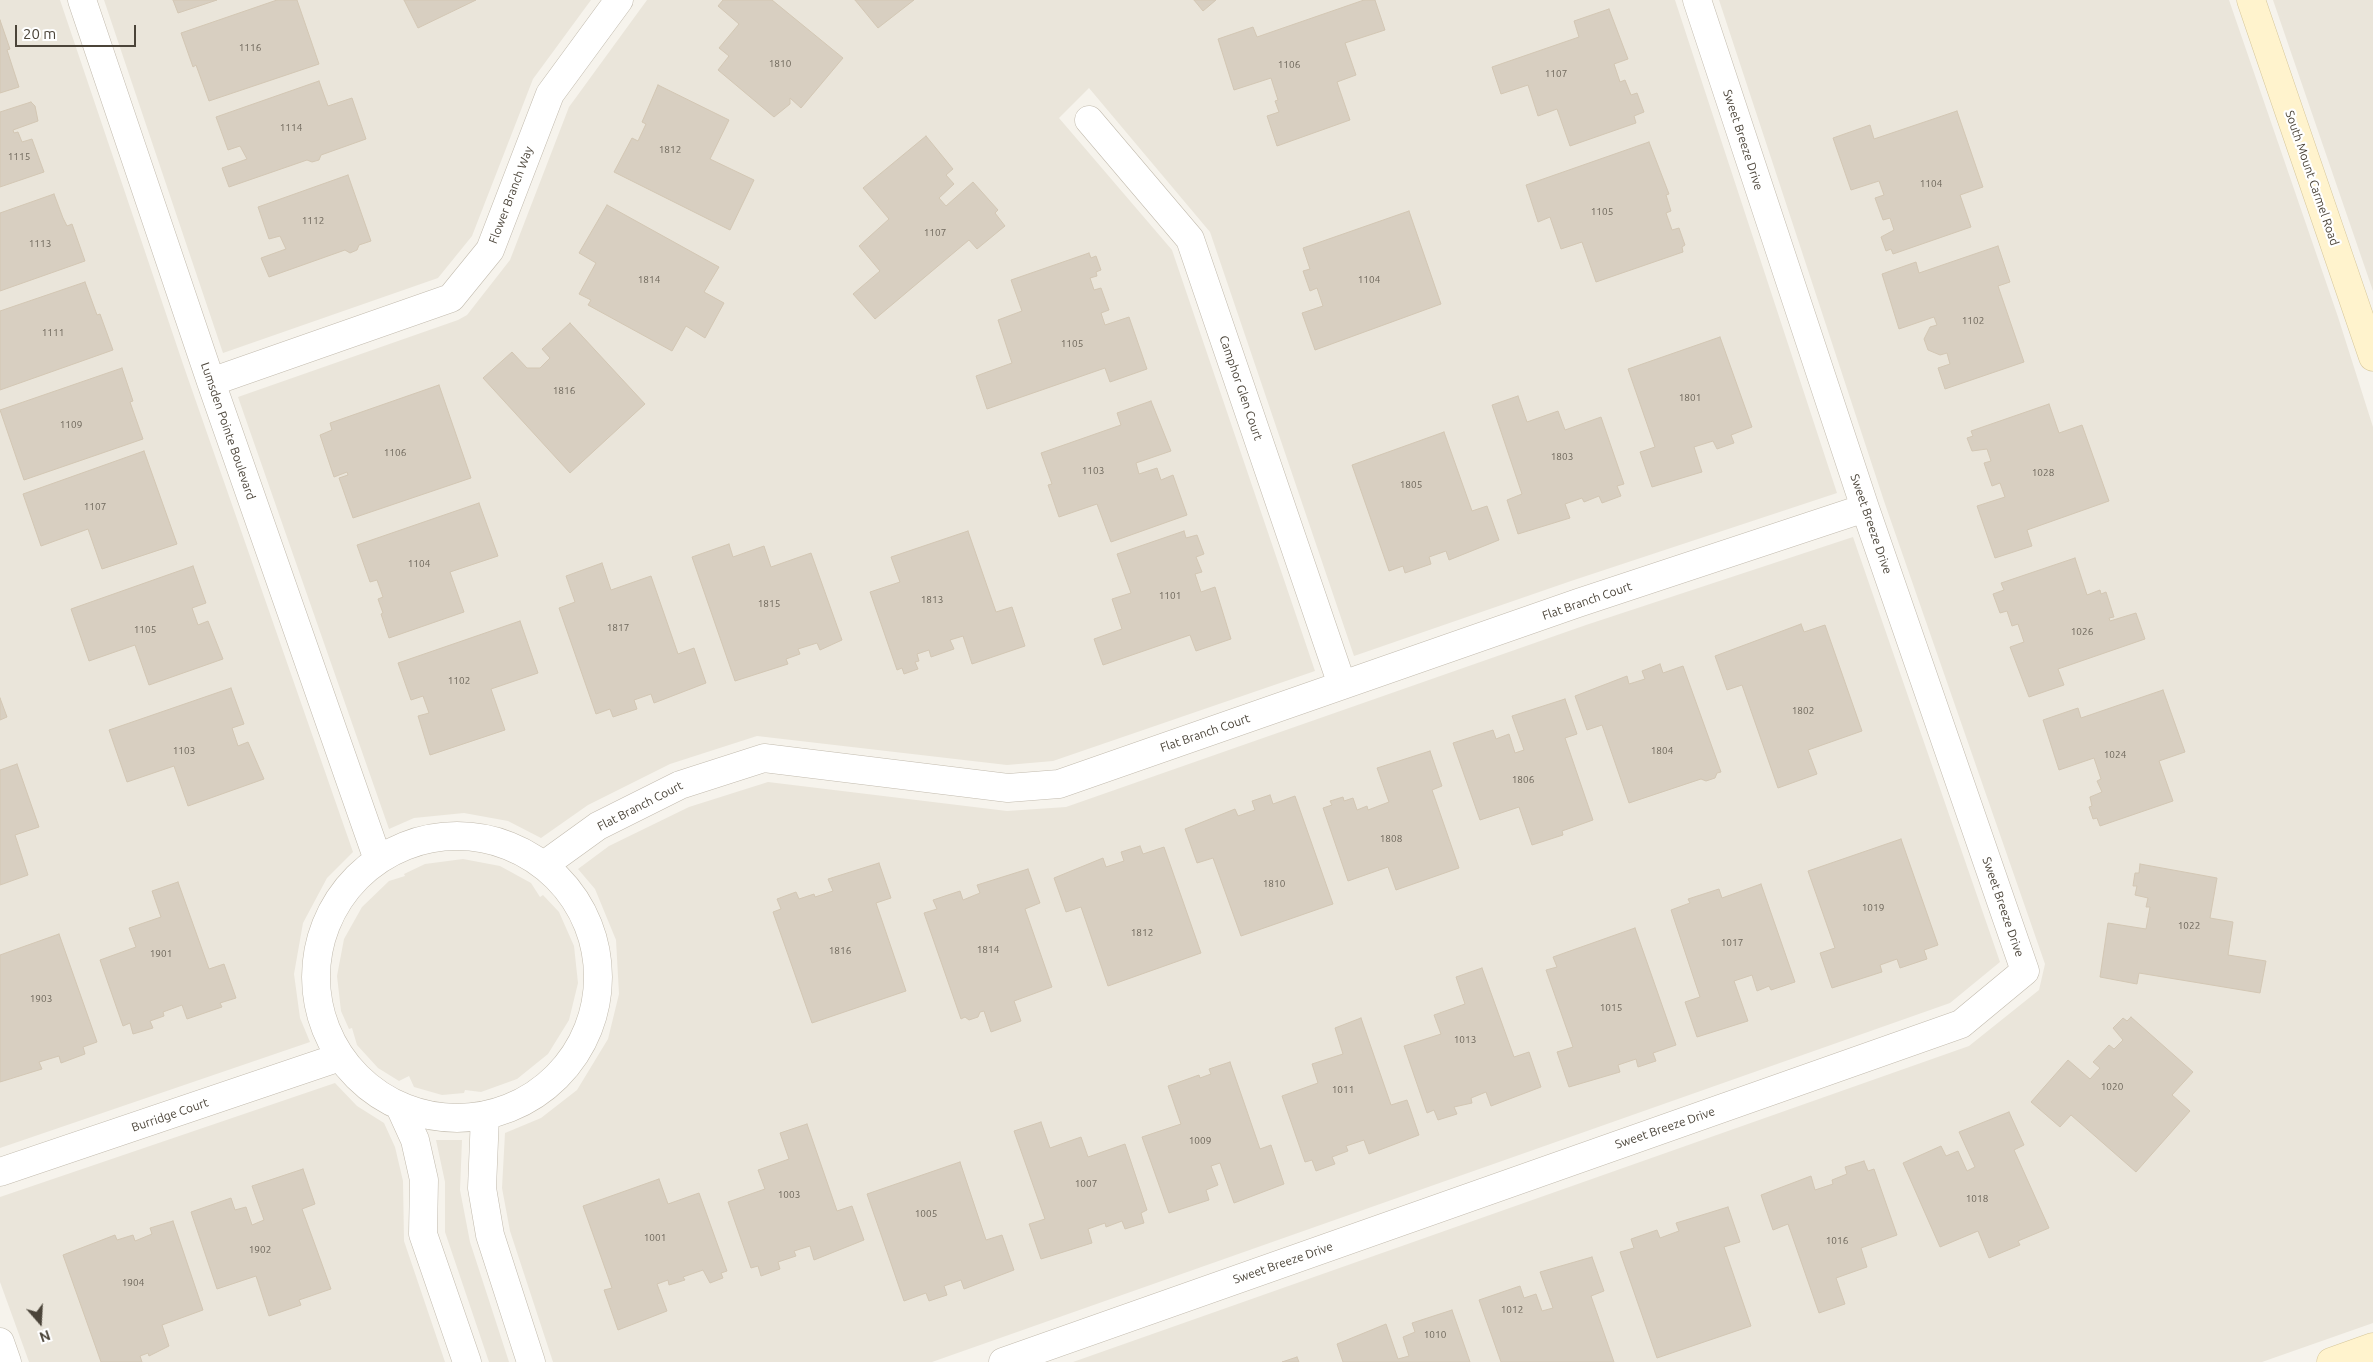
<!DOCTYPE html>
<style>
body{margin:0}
#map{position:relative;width:2373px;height:1362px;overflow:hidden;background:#f6f3ec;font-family:Ubuntu,sans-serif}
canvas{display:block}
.north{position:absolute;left:15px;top:1297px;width:50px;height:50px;-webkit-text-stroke:4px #fff;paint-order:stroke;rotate:161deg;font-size:14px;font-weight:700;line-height:20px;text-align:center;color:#4b4439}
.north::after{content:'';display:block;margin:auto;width:18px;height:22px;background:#4b4439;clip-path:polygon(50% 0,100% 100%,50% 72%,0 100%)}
.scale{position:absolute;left:15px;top:25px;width:121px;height:22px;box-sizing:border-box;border:2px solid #4b4439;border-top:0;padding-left:6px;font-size:15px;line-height:18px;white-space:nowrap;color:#4b4439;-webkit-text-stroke:4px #fff;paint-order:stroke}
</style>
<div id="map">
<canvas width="2373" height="1362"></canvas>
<div class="north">N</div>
<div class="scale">20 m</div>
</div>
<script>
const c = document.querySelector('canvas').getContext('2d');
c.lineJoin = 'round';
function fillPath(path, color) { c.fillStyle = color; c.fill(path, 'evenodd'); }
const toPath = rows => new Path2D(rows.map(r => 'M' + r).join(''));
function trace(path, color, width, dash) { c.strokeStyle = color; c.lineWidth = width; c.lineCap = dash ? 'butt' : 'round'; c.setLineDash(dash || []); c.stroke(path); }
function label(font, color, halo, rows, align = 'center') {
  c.font = font + ' Ubuntu,sans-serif'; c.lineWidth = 4.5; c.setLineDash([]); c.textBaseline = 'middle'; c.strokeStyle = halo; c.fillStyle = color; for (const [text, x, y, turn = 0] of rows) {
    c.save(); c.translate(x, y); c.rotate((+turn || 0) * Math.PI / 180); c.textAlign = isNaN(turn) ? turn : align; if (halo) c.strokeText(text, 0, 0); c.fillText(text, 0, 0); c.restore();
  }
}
fillPath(toPath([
 [0,0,60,0,184,367,353,852,327,878,303,923,294,974,300,1018,310,1042,0,1148],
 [104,0,591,0,533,79,472,236,438,278,223,353],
 [647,0,1675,0,1837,493,1571,581,1354,656,1210,232,1089,88,1059,118,1172,250,1315,671,1053,761,1007,765,757,736,670,764,588,805,541,838,508,821,464,813,414,818,389,829,238,397,458,320,467,315,510,260,569,107],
 [1719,0,2229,0,2338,317,2373,427,2373,1323,2262,1362,1073,1362,1969,1046,2039,990,2045,964,1884,501],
 [2273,0,2373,0,2373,291],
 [1853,537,2000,962,1950,1003,932,1362,553,1362,510,1231,502,1188,505,1133,541,1118,577,1090,608,1039,619,994,616,940,595,889,578,869,609,846,689,807,768,782,1007,811,1066,807,1586,625],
 [463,859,500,866,531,883,540,897,543,895,559,912,574,946,578,983,569,1020,548,1054,517,1079,481,1092,465,1090,464,1093,442,1095,414,1087,409,1076,399,1081,378,1068,357,1045,352,1028,349,1029,341,1011,337,976,344,939,362,907,389,881,405,876,404,874,425,864],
 [335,1083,357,1106,384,1123,395,1147,403,1181,404,1241,445,1362,29,1362,0,1282,0,1197],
 [436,1140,462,1140,460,1190,470,1242,509,1362,489,1362,445,1232,445,1182]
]), '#eae5da');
const building = toPath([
 [173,0,217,0,178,13,173,0],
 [277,0,297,0,319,64,209,101,196,65,193,67,181,33,277,0],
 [404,0,476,0,418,28,404,0],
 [723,0,772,0,843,58,801,108,790,98,790,104,774,117,718,70,729,56,719,48,739,24,718,6,723,0],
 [855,0,914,0,878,28,855,0],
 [1194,0,1216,0,1203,11,1194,0],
 [1364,0,1375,0,1385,30,1345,43,1356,75,1337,82,1350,120,1277,146,1267,116,1279,112,1275,101,1278,100,1271,78,1234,90,1218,39,1253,27,1257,37,1364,0],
 [1609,9,1628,59,1614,64,1620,82,1625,80,1631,95,1637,93,1644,112,1634,116,1636,123,1570,146,1557,109,1538,116,1528,85,1501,94,1492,67,1579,37,1574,21,1609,9],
 [0,20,10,49,7,50,19,87,0,93,0,20],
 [319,81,328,106,352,98,366,139,321,155,319,160,312,162,307,160,229,187,222,168,247,159,240,146,228,150,216,117,319,81],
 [658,85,729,120,710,159,754,180,730,230,614,172,632,138,638,141,646,124,642,122,658,85],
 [31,102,35,106,38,121,13,130,14,133,18,132,22,142,32,139,44,172,0,187,0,112,31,102],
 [1957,111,1983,187,1960,195,1971,227,1893,254,1891,249,1886,251,1881,237,1894,230,1890,218,1883,220,1875,198,1884,195,1879,181,1851,190,1833,138,1870,125,1874,139,1957,111],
 [926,136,953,169,946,175,954,184,939,198,946,206,973,182,998,210,995,213,1005,226,977,249,969,240,875,319,853,294,880,271,859,246,889,219,863,188,926,136],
 [1649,142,1669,194,1666,195,1671,211,1666,213,1672,230,1679,228,1685,245,1682,247,1683,252,1596,282,1582,242,1561,249,1550,217,1538,222,1526,185,1649,142],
 [348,175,371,241,359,245,357,250,350,253,345,250,269,277,261,258,286,249,280,236,269,239,258,207,348,175],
 [54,194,63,218,67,226,72,224,85,261,0,291,0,213,54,194],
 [607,205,719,267,704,292,724,303,705,338,686,326,672,351,588,305,591,300,579,294,596,263,579,253,607,205],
 [1409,211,1441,304,1315,350,1302,313,1323,306,1317,288,1310,291,1303,271,1310,269,1303,248,1409,211],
 [1998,246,2010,282,1998,286,2024,362,1945,389,1938,368,1950,364,1947,353,1940,355,1928,350,1924,339,1930,327,1937,325,1934,317,1899,329,1882,274,1916,262,1919,273,1998,246],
 [1089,253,1091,258,1096,256,1101,270,1096,272,1097,276,1090,278,1094,290,1101,288,1109,310,1101,313,1105,325,1129,317,1147,369,1110,382,1105,368,987,409,976,376,1012,363,998,320,1022,311,1011,280,1089,253],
 [85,282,97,315,100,314,113,350,0,390,0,311,85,282],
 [570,323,645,404,570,473,483,378,512,352,527,368,540,368,550,358,542,349,570,323],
 [1720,337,1752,427,1731,435,1734,443,1717,449,1713,441,1694,447,1702,472,1652,487,1640,452,1655,447,1628,369,1720,337],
 [122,368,133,401,130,402,143,439,24,480,0,410,122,368],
 [439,385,471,478,353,518,339,478,348,475,347,472,334,477,320,435,332,430,330,423,439,385],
 [1518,396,1527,422,1558,411,1565,430,1601,417,1624,484,1617,486,1621,496,1602,503,1599,496,1584,502,1582,498,1565,504,1570,518,1518,534,1507,500,1522,494,1492,405,1518,396],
 [1151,401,1171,451,1136,463,1139,474,1157,468,1161,480,1173,475,1187,515,1111,542,1097,504,1059,517,1048,485,1052,484,1041,453,1121,425,1117,413,1151,401],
 [2049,404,2059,433,2082,425,2109,501,2027,530,2032,546,1995,558,1977,506,2005,497,2000,483,1992,486,1984,463,1991,461,1987,449,1972,451,1967,438,1973,436,1971,431,2049,404],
 [1444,432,1472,511,1487,506,1499,540,1449,560,1446,551,1429,557,1431,564,1405,573,1403,566,1389,571,1352,465,1444,432],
 [144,451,177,544,102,569,88,529,41,546,23,494,144,451],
 [479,503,498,556,450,572,464,612,389,638,381,614,383,613,378,599,383,597,377,580,370,582,357,545,479,503],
 [968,531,996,612,1012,607,1025,646,972,664,963,636,950,640,954,649,931,657,929,650,917,654,919,661,915,662,918,669,904,674,902,668,897,670,870,592,900,582,891,557,968,531],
 [1184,531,1186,538,1197,535,1204,554,1196,557,1202,572,1195,574,1201,592,1215,587,1231,639,1196,651,1190,635,1103,665,1094,639,1122,629,1112,599,1131,593,1117,554,1184,531],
 [729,544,733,557,764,546,771,567,811,553,842,640,820,650,817,643,798,649,800,654,786,659,788,664,735,681,692,557,729,544],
 [2075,558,2087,595,2100,590,2101,594,2106,592,2114,617,2109,618,2110,621,2136,613,2145,639,2058,669,2064,685,2029,697,2010,647,2024,642,2018,624,2012,626,2007,611,2000,613,1993,594,2004,590,2001,583,2075,558],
 [602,563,611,590,651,576,678,654,694,648,706,683,654,703,651,694,634,700,637,709,613,717,610,709,596,714,559,608,575,602,566,576,602,563],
 [193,566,206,603,192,608,198,625,208,621,223,659,149,685,135,645,89,661,71,609,193,566],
 [520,621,538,673,491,689,505,730,430,755,418,716,429,713,423,696,411,700,398,663,520,621],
 [1801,624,1804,632,1825,625,1862,731,1808,750,1817,774,1778,788,1742,685,1727,690,1715,656,1801,624],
 [1660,664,1663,673,1683,666,1721,772,1717,773,1715,778,1706,781,1701,779,1629,803,1602,725,1587,730,1575,696,1627,676,1629,684,1645,679,1642,671,1660,664],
 [231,688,244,724,232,728,238,746,248,742,264,779,188,806,174,766,127,782,109,730,231,688],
 [2163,690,2185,752,2159,761,2173,801,2100,826,2097,818,2093,819,2089,807,2092,806,2090,797,2102,792,2097,781,2101,779,2094,758,2059,770,2043,720,2078,708,2081,718,2163,690],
 [0,698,7,717,0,720,0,698],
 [1565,699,1577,734,1565,738,1593,820,1562,831,1563,835,1532,845,1519,807,1480,820,1453,743,1493,730,1496,739,1509,734,1515,753,1524,750,1512,716,1565,699],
 [1430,751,1442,786,1432,790,1459,868,1396,890,1388,867,1348,881,1323,808,1332,805,1330,801,1343,797,1344,801,1353,798,1357,810,1367,806,1368,810,1389,802,1377,768,1430,751],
 [17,764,39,827,15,835,28,875,0,885,0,770,17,764],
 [1270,795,1273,804,1295,796,1333,904,1241,936,1213,858,1197,863,1185,829,1235,809,1238,816,1255,810,1252,801,1270,795],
 [1901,839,1938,945,1924,950,1927,959,1900,968,1897,959,1880,965,1882,972,1832,988,1820,953,1835,948,1808,871,1901,839],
 [1140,846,1143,854,1164,847,1201,953,1108,986,1081,907,1066,912,1054,878,1103,858,1106,867,1124,861,1121,852,1140,846],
 [879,863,891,898,876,903,906,991,812,1023,773,912,781,909,777,899,796,892,799,899,814,894,815,897,833,891,828,879,879,863],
 [2140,864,2217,878,2210,918,2233,922,2228,955,2266,961,2260,993,2139,973,2137,984,2100,977,2108,923,2146,929,2150,907,2146,907,2148,898,2135,895,2137,886,2133,886,2135,873,2139,873,2140,864],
 [1028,869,1040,903,1025,909,1052,987,1014,1001,1021,1021,991,1032,984,1011,980,1012,978,1017,969,1020,965,1017,961,1019,924,913,937,909,933,900,960,891,963,900,980,893,977,885,1028,869],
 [178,882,209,969,224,964,236,998,220,1003,222,1007,187,1019,182,1005,163,1012,164,1016,150,1021,153,1028,133,1034,130,1023,123,1026,100,960,136,947,129,928,161,917,152,891,178,882],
 [1761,884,1795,982,1771,990,1769,986,1757,991,1752,975,1734,981,1748,1021,1697,1037,1685,1002,1700,997,1671,910,1690,903,1688,899,1719,889,1722,898,1761,884],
 [1635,928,1676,1045,1653,1053,1656,1061,1638,1067,1636,1059,1618,1065,1620,1072,1569,1087,1557,1052,1573,1047,1546,970,1557,967,1553,957,1635,928],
 [59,934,97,1042,83,1047,85,1054,61,1063,59,1056,39,1062,42,1069,0,1082,0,955,59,934],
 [1482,968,1514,1057,1529,1052,1541,1087,1491,1106,1486,1092,1471,1098,1472,1103,1454,1107,1457,1114,1438,1120,1434,1110,1427,1113,1404,1046,1441,1034,1434,1015,1465,1004,1456,977,1482,968],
 [2131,1017,2193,1072,2172,1095,2190,1111,2136,1172,2071,1115,2060,1127,2031,1102,2068,1060,2090,1079,2100,1068,2093,1062,2109,1045,2114,1049,2123,1040,2113,1028,2123,1018,2127,1021,2131,1017],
 [1361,1018,1391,1105,1407,1100,1419,1135,1369,1154,1364,1140,1346,1146,1348,1151,1332,1157,1335,1164,1316,1171,1312,1160,1305,1162,1282,1096,1318,1083,1312,1064,1343,1054,1335,1028,1361,1018],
 [1230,1062,1260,1149,1271,1145,1284,1184,1234,1203,1220,1163,1211,1166,1218,1185,1206,1190,1209,1200,1169,1213,1142,1137,1181,1124,1168,1086,1199,1075,1200,1078,1211,1074,1209,1069,1230,1062],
 [2009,1112,2024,1145,2014,1150,2049,1228,2018,1241,2020,1245,1989,1258,1978,1231,1940,1247,1903,1163,1941,1146,1946,1156,1958,1151,1967,1171,1975,1167,1959,1132,2009,1112],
 [1041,1122,1050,1148,1081,1137,1088,1157,1125,1144,1147,1210,1141,1213,1144,1223,1125,1229,1122,1221,1106,1227,1105,1223,1088,1229,1092,1243,1041,1259,1029,1224,1045,1219,1014,1131,1041,1122],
 [807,1124,837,1211,852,1206,864,1240,814,1260,810,1246,794,1251,796,1256,778,1262,780,1269,761,1276,758,1266,751,1268,728,1202,765,1189,758,1170,789,1159,780,1133,807,1124],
 [1864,1161,1868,1171,1874,1169,1897,1235,1861,1248,1867,1267,1836,1278,1845,1304,1819,1313,1788,1224,1773,1230,1761,1195,1811,1176,1815,1190,1833,1184,1832,1180,1847,1174,1845,1167,1864,1161],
 [960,1162,986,1240,1002,1235,1014,1270,964,1289,961,1280,944,1286,947,1295,929,1301,926,1293,904,1301,867,1194,960,1162],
 [303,1169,315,1204,302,1209,331,1289,299,1300,301,1305,269,1316,256,1276,217,1289,191,1212,231,1198,235,1210,246,1207,252,1225,264,1220,252,1186,303,1169],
 [659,1179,668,1204,699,1193,727,1271,721,1273,723,1278,710,1283,703,1270,683,1277,685,1280,669,1285,668,1280,657,1284,667,1311,618,1330,604,1290,612,1288,583,1206,659,1179],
 [1728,1207,1740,1242,1724,1247,1751,1326,1657,1358,1620,1252,1634,1248,1631,1239,1657,1230,1660,1238,1679,1231,1676,1223,1728,1207],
 [173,1221,203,1310,162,1325,169,1346,149,1356,148,1353,140,1356,142,1362,101,1362,63,1255,115,1235,117,1240,133,1235,135,1241,152,1234,150,1228,173,1221],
 [1592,1257,1604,1291,1591,1296,1614,1362,1501,1362,1479,1300,1520,1286,1524,1298,1536,1294,1542,1311,1553,1308,1540,1272,1592,1257],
 [1452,1310,1470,1362,1343,1362,1337,1344,1386,1324,1398,1359,1409,1356,1403,1337,1415,1332,1412,1323,1452,1310],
 [1297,1357,1299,1362,1282,1362,1297,1357]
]);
fillPath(building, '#d8cfc1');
trace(building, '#d3c7b4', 1);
const street = toPath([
 [82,0,211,382,378,860],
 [1089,120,1190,239,1342,685],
 [211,382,451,298,490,250,550,94,619,0],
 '316 977a141 141 0 1 1 282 0a141 141 0 1 1-282 0Z',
 [544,865,598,826,680,785,764,758,1008,788,1059,784,1578,603,1865,508],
 [400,1107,415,1140,424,1180,423,1234,467,1362],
 [485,1116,482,1188,490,1235,531,1362],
 [0,1172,340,1057],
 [0,1342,7,1362],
 [1003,1362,1961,1024,2025,971,1865,508,1697,0]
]);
const secondary = toPath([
 [2251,0,2373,357],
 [2331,1362,2373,1347]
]);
trace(street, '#c2bbae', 29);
trace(secondary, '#d6c79b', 29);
trace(street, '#fff', 28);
trace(secondary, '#fff3cd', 28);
label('10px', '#6e675b', null, [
 ["1116",250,48],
 ["1810",780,64],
 ["1106",1289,65],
 ["1107",1556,74],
 ["1114",291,128],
 ["1812",670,150],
 ["1115",19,157],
 ["1104",1931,184],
 ["1105",1602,212],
 ["1112",313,221],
 ["1107",935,233],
 ["1113",40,244],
 ["1814",649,280],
 ["1104",1369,280],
 ["1102",1973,321],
 ["1111",53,333],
 ["1105",1072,344],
 ["1816",564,391],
 ["1801",1690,398],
 ["1109",71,425],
 ["1106",395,453],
 ["1803",1562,457],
 ["1103",1093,471],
 ["1028",2043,473],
 ["1805",1411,485],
 ["1107",95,507],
 ["1104",419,564],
 ["1101",1170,596],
 ["1813",932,600],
 ["1815",769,604],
 ["1817",618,628],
 ["1105",145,630],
 ["1026",2082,632],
 ["1102",459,681],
 ["1802",1803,711],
 ["1103",184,751],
 ["1804",1662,751],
 ["1024",2115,755],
 ["1806",1523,780],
 ["1808",1391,839],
 ["1810",1274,884],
 ["1019",1873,908],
 ["1022",2189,926],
 ["1812",1142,933],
 ["1017",1732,943],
 ["1814",988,950],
 ["1816",840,951],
 ["1901",161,954],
 ["1903",41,999],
 ["1015",1611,1008],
 ["1013",1465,1040],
 ["1020",2112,1087],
 ["1011",1343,1090],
 ["1009",1200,1141],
 ["1007",1086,1184],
 ["1003",789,1195],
 ["1018",1977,1199],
 ["1005",926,1214],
 ["1001",655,1238],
 ["1016",1837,1241],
 ["1902",260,1250],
 ["1904",133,1283],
 ["1012",1512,1310],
 ["1010",1435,1335]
]);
label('12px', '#4b4439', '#fff', [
 ["Sweet Breeze Drive",1743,140,72],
 ["South Mount Carmel Road",2312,178,71],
 ["Flower Branch Way",511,195,-69],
 ["Camphor Glen Court",1241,388,71],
 ["Lumsden Pointe Boulevard",228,431,71],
 ["Sweet Breeze Drive",1871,524,71],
 ["Flat Branch Court",1587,601,-19],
 ["Flat Branch Court",1205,733,-19],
 ["Flat Branch Court",640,806,-27],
 ["Sweet Breeze Drive",2003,907,71],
 ["Burridge Court",170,1115,-19],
 ["Sweet Breeze Drive",1665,1128,-19],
 ["Sweet Breeze Drive",1283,1263,-19]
]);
</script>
